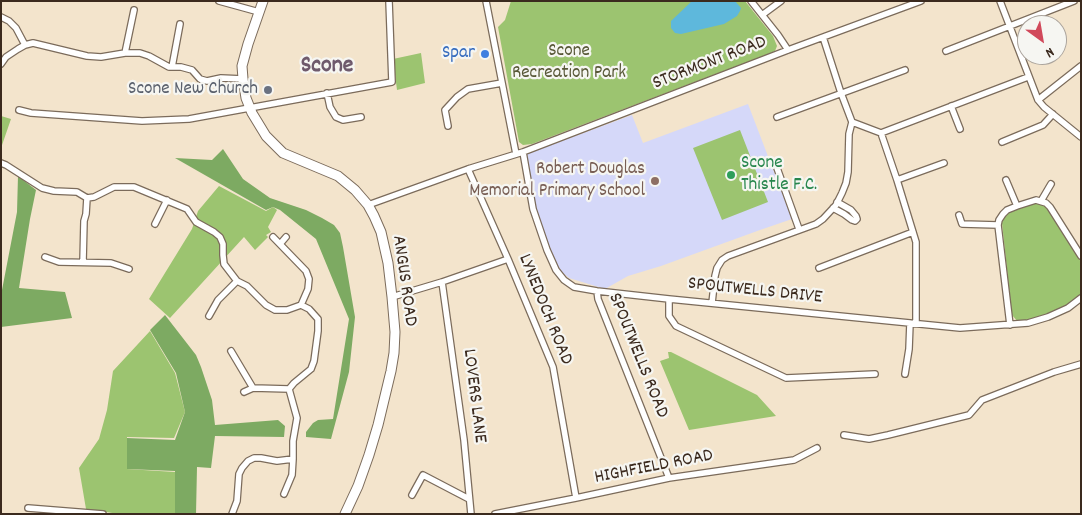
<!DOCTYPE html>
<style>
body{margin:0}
#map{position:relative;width:1082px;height:515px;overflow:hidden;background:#f3e4cc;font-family:Dekko,sans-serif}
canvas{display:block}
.frame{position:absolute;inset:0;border:2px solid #3b2a1e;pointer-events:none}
.north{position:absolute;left:1017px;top:15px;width:50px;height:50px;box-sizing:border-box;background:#f6f6f2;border:1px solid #aba49d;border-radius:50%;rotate:148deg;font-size:14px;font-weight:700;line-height:20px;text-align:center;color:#3b2a1e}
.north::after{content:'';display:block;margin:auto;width:18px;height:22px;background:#d1495b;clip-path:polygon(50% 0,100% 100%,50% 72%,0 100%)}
</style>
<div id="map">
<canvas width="1082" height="515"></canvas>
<div class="frame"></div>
<div class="north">N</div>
</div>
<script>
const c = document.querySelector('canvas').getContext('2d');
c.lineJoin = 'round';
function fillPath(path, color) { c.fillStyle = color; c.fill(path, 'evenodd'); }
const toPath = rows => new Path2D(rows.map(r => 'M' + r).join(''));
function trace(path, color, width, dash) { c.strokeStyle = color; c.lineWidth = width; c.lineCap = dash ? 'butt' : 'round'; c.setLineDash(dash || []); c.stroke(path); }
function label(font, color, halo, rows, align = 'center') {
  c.font = font + ' Dekko,sans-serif'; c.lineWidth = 4.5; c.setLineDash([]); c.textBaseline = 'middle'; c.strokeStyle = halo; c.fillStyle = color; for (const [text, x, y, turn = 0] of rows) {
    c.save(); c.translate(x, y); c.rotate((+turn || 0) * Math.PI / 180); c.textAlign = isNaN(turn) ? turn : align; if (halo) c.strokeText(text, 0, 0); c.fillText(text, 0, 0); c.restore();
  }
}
fillPath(toPath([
 [748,104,792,219,760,230,661,266,628,276,605,289,569,278,562,272,555,261,536,209,527,154,632,115,643,143]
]), '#d5d8f9');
fillPath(toPath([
 [511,1,745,1,773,36,777,46,775,51,771,53,532,144,523,145,519,142,498,27,505,20],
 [421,53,425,83,397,90,393,59],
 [1,116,11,119,1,148],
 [740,130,768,202,722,220,693,148],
 [219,186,266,211,273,207,277,210,268,227,271,232,266,235,268,237,255,250,244,237,170,318,149,299,192,229,198,211],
 [1037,203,1041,203,1046,207,1081,262,1081,295,1072,302,1061,309,1045,315,1018,322,1012,315,1011,307,1002,223,1003,218,1006,214,1012,210],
 [150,331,175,373,185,412,174,438,127,437,127,469,175,472,175,514,119,514,86,509,79,468,99,439,107,410,113,371],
 [668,352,671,352,757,395,776,416,689,430,660,361,669,358]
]), '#9cc470');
fillPath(toPath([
 [223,149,243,179,270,198,306,210,322,218,334,225,340,233,343,247,355,317,349,372,331,439,306,437,306,432,313,423,318,420,333,419,349,319,316,239,280,210,273,207,266,210,175,158,212,160],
 [18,176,36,190,30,219,19,288,65,292,72,318,1,327,1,291,2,290,17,212],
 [165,315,196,355,201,367,212,400,215,425,278,420,285,426,284,437,215,436,211,468,197,467,196,514,175,514,175,471,127,469,127,438,175,440,185,412,176,373,150,330]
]), '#7daa62');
fillPath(toPath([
 [692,1,735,1,741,8,740,11,737,16,724,24,681,34,675,33,671,28,671,21]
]), '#5eb8dc');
const minor = toPath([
 [219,1,259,12],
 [486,1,516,154],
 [751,1,778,35,788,50],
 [1000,1,1038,100,1044,107,1081,137],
 [762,15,781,1],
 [1,17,9,21,16,28,25,45],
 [823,37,841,93,852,122,881,133,897,180,916,242,916,323],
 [946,51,1074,1],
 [125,53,134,10],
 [1,64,6,57,18,49,25,45,33,43,87,56,101,57,125,53,140,53,149,56,169,67,181,67,192,70,200,79,207,81,221,78,243,79],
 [172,67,180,24],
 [327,93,330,107,336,117,343,120,361,117],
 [1038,100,1081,66],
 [951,106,960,129],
 [19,110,31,113,142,121,189,119,392,82,389,1],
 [777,117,905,70],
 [448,126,445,110,457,97,468,89,502,83],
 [881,133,1028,77],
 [1002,142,1043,125,1053,114],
 [523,152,533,209,547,250,556,270,564,280,574,287,597,291,669,299,960,328,1028,323,1048,317,1068,308,1081,298],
 [1,163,6,165,42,188,54,191,77,192,87,198,94,197,114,187,134,187,187,209,196,222,214,232,220,237,223,244,223,255,224,264,237,281,247,286,266,305,275,310,287,310,301,305,309,309,318,319,318,331,314,361,311,369,294,383,289,389,297,418,293,441,293,459,277,461,261,458,254,458,248,461,242,468,239,474,237,501,232,514],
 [777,168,799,229],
 [468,169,508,259,553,367,576,498],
 [897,180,944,163],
 [1006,180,1017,206],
 [1041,201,1051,184],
 [368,205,468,169,523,152,788,50,921,1],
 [833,208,844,214,852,220,855,221,857,219,856,216,851,210,837,202],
 [959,215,962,224,998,225],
 [155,224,167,200],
 [273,237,306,271,309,279,308,289,301,305],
 [280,244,286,237],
 [45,257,59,262,111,263,129,269],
 [83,262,84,221,86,214,87,198],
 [819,268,913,232],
 [442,282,464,440,471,514],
 [597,291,598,299,669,478],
 [392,297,442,282,508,259],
 [669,299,669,316,676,326,786,378,875,374],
 [712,303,715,276,717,268,722,260,728,256,816,224,823,219,836,205,842,193,846,183,848,172,849,134,852,122],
 [209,316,218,300,237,281],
 [1010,325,998,225,999,220,1003,214,1007,210,1017,206,1036,200,1046,203,1050,207,1081,256],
 [231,351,253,388,289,389],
 [905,374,909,349,910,323],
 [244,392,253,388],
 [844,435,869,439,888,435,969,415,982,400,1054,372,1081,364],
 [284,494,292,475,293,459],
 [412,495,423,475,469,499],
 [28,508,103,514],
 [495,514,576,498,669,478,794,460,817,448]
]);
const primary = toPath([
 [263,1,248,44,242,66,243,79,246,98,252,113,266,136,283,153,338,176,355,190,368,205,374,216,381,232,388,263,392,297,395,332,394,353,391,371,378,425,369,455,358,486,345,514]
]);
trace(minor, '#7b6b5b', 8);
trace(primary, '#7b6b5b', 11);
trace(minor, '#fff', 5.5);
trace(primary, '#fff', 9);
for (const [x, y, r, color] of [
 [485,54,5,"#3f7fe0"],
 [268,90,5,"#6b7280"],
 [731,175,5,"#2e9e5b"],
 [655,181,5,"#8d6e63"]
]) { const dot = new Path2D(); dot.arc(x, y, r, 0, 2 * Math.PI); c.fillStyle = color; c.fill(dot); trace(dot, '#f6f6f2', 2); }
label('19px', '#585837', '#f6f6f2', [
 ["Scone",569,52],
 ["Recreation Park",569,74]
]);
label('19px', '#366cbe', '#f6f6f2', [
 ["Spar",475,54]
], 'right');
label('19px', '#3b2a1e', '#f6f6f2', [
 ["STORMONT ROAD",710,64,-21],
 ["ANGUS ROAD",403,281,82],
 ["SPOUTWELLS DRIVE",755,292,6],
 ["LYNEDOCH ROAD",544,310,68],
 ["SPOUTWELLS ROAD",637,356,68],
 ["LOVERS LANE",473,396,83],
 ["HIGHFIELD ROAD",654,468,-11]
]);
label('19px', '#5b616d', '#f6f6f2', [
 ["Scone New Church",258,90]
], 'right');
label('19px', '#27864d', '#f6f6f2', [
 ["Scone",741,164],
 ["Thistle F.C.",741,186]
], 'left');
label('19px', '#785e54', '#f6f6f2', [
 ["Robert Douglas",645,170],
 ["Memorial Primary School",645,192]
], 'right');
label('bold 24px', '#6f5a6c', '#f6f6f2', [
 ["Scone",327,68]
]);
</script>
